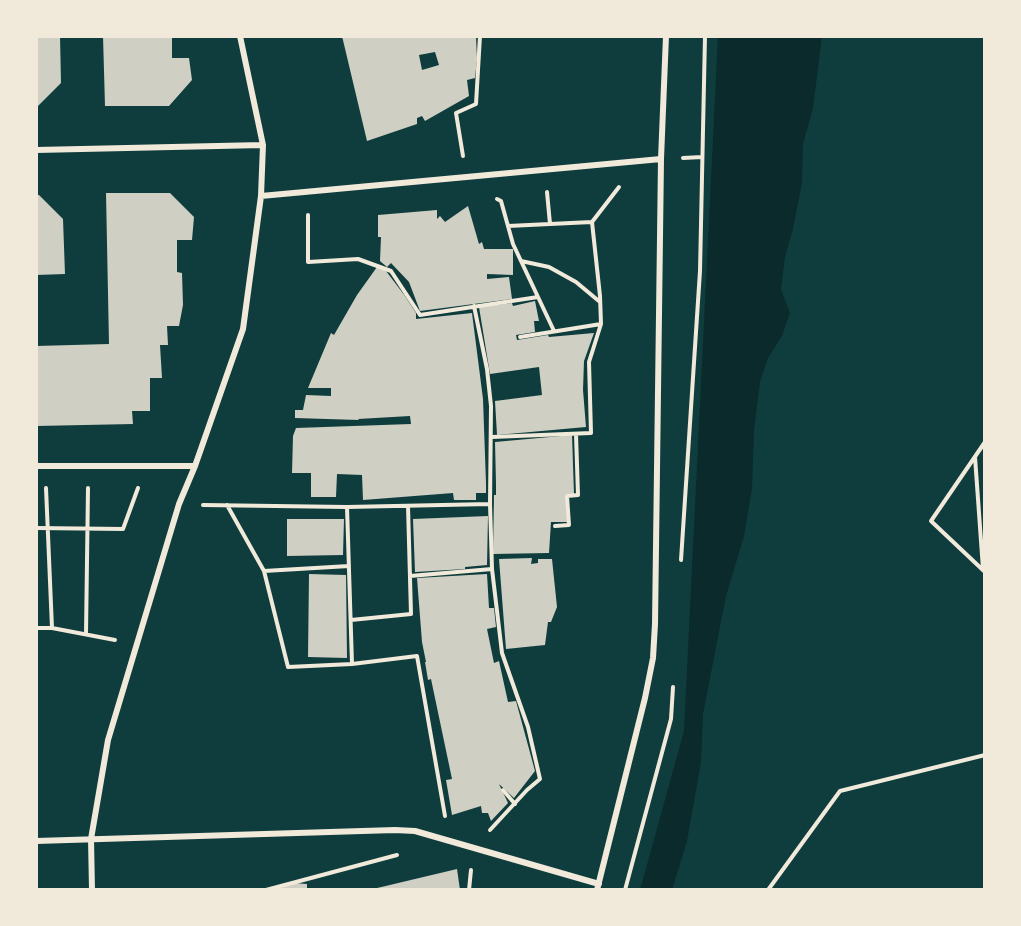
<!DOCTYPE html>
<style>
body{margin:0}
#map{position:relative;width:1021px;height:926px;overflow:hidden;background:#0f3d3e;font-family:"PT Serif",serif}
canvas{display:block}
.frame{position:absolute;inset:0;border:38px solid #f1e9da;pointer-events:none}
</style>
<div id="map">
<canvas width="1021" height="926"></canvas>
<div class="frame"></div>
</div>
<script>
const c = document.querySelector('canvas').getContext('2d');
c.lineJoin = 'round';
function fillPath(path, color) { c.fillStyle = color; c.fill(path, 'evenodd'); }
const toPath = rows => new Path2D(rows.map(r => 'M' + r).join(''));
function trace(path, color, width, dash) { c.strokeStyle = color; c.lineWidth = width; c.lineCap = dash ? 'butt' : 'round'; c.setLineDash(dash || []); c.stroke(path); }
fillPath(toPath([
 [718,36,822,36,813,108,803,144,802,183,793,229,785,257,781,289,790,313,782,336,768,358,760,382,754,431,752,488,744,536,726,596,703,714,701,762,687,841,672,890,640,890,684,731]
]), '#0a2a2b');
fillPath(toPath([
 [36,36,60,36,61,83,36,108],
 [103,36,172,36,172,58,189,58,192,80,169,106,105,106],
 [342,36,476,36,477,59,475,78,467,80,469,96,425,121,422,116,417,118,417,124,367,141],
 [435,52,439,65,422,70,419,55],
 [106,193,170,193,194,217,192,240,177,240,177,272,182,273,183,305,179,326,167,326,168,345,160,345,162,378,150,378,150,411,132,411,133,424,36,426,36,346,109,344],
 [36,195,39,195,63,219,65,274,36,275],
 [468,206,479,244,482,242,484,249,513,249,513,275,487,274,487,279,509,277,512,299,420,311,409,282,391,263,387,267,380,261,381,237,378,237,378,215,437,210,437,219,440,216,445,222],
 [377,267,386,271,405,296,416,313,416,319,472,313,483,399,486,483,486,493,476,493,476,500,454,500,453,493,363,500,362,475,337,474,336,497,311,497,311,473,292,473,293,436,296,428,411,424,410,416,358,419,359,420,295,418,295,410,303,410,306,395,331,396,331,388,308,388,331,333,334,335,357,295],
 [535,301,539,321,534,321,535,332,516,335,517,340,548,335,549,337,594,333,584,361,583,390,586,427,497,435,495,401,542,395,539,367,490,374,479,307,512,303,513,306],
 [572,435,574,494,566,494,568,522,551,522,549,553,493,554,494,495,496,495,496,484,495,442],
 [488,516,487,565,465,567,465,569,415,572,413,519],
 [287,519,344,519,343,555,287,556],
 [532,558,531,564,538,563,538,559,552,559,557,607,551,622,548,622,545,645,506,649,499,559],
 [309,574,346,575,347,658,308,657],
 [487,574,489,608,494,608,496,627,487,629,494,663,499,661,508,702,516,701,535,771,514,798,499,784,508,803,491,821,488,813,482,813,481,806,452,815,446,780,452,779,431,679,428,680,425,662,426,662,422,642,417,578],
 [457,869,460,890,373,890,373,889],
 [293,883,307,884,307,890,276,890]
]), '#cfcfc3');
trace(toPath([
 [463,156,456,113,476,104,480,36],
 [683,158,702,157],
 [547,192,550,224],
 [497,199,501,201,513,244,538,297],
 [308,215,308,262,358,259,391,271,420,315,538,297,554,331],
 [508,226,592,222],
 [521,261,549,267,576,282,600,302],
 [474,306,487,369,491,406,490,504,492,569,502,653,528,727,540,779,527,790,490,830],
 [520,337,601,324],
 [492,437,591,433,589,362,601,324,600,296,592,222,619,187],
 [985,442,931,521,985,572],
 [975,457,983,569],
 [46,488,52,628],
 [203,505,347,507,490,504],
 [227,505,264,571,288,667,352,664,417,656,445,816],
 [347,507,352,664],
 [555,526,569,525,567,496,578,495,576,434],
 [36,528,123,529,138,488],
 [681,560,700,271,705,36],
 [264,571,349,566],
 [410,576,492,569],
 [351,620,411,614,408,506],
 [36,628,52,628,115,640],
 [86,634,88,488],
 [503,790,515,804],
 [266,890,397,855],
 [469,890,471,870],
 [625,890,671,719,673,687],
 [768,890,840,791,985,755]
]), '#f1e9da', 4);
trace(toPath([
 [36,150,263,145],
 [261,196,661,159],
 [36,466,195,466],
 [36,841,395,830,415,831,599,884],
 [92,890,91,839,108,740,179,504,195,466,243,329,261,196,263,145,240,36],
 [597,890,645,698,653,658,655,624,661,159,666,36]
]), '#f1e9da', 6);
</script>
